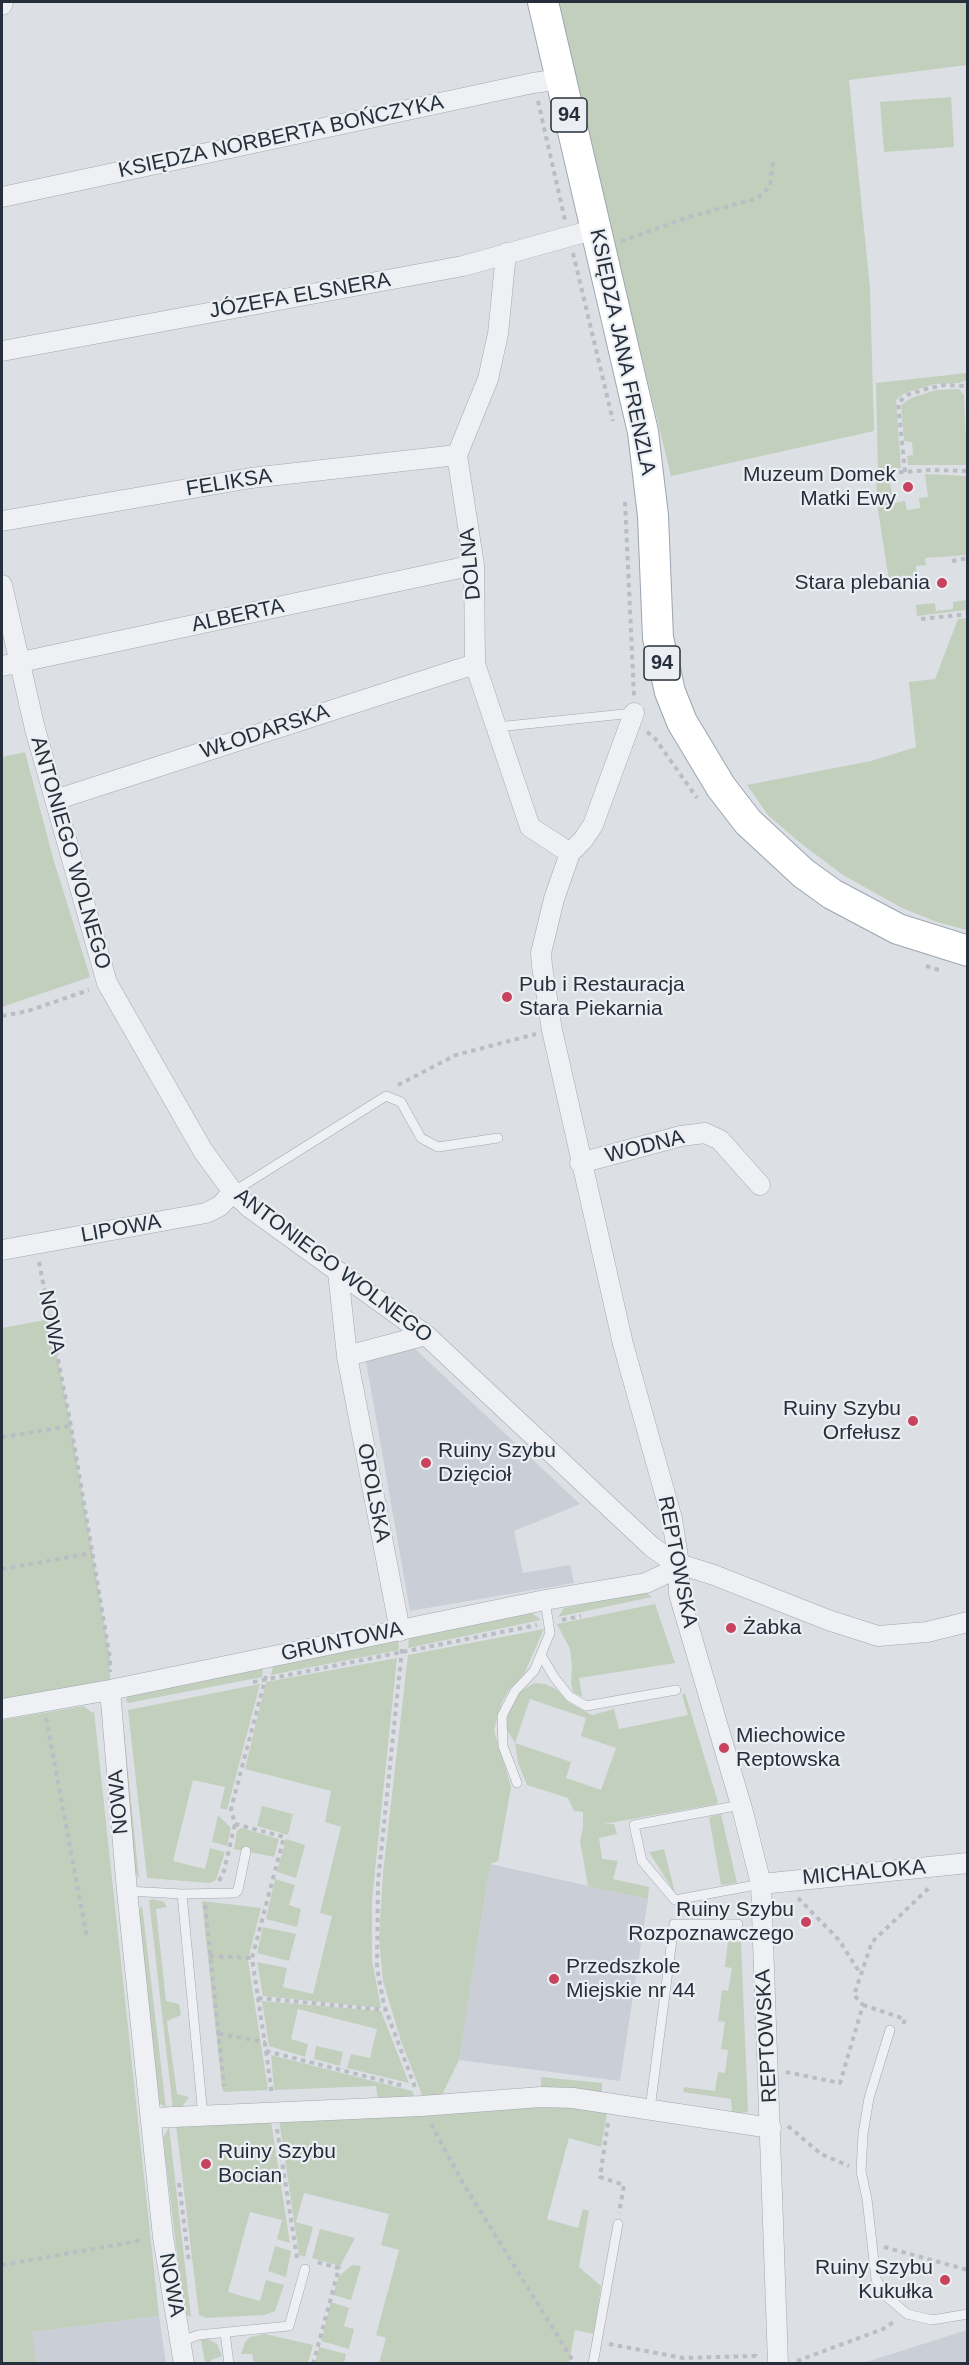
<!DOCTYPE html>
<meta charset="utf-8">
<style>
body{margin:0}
#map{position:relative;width:969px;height:2365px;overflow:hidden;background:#dce0e5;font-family:Helvetica,sans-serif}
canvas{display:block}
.frame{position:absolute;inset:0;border:3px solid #262f3b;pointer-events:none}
</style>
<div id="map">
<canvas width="969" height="2365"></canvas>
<div class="frame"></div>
</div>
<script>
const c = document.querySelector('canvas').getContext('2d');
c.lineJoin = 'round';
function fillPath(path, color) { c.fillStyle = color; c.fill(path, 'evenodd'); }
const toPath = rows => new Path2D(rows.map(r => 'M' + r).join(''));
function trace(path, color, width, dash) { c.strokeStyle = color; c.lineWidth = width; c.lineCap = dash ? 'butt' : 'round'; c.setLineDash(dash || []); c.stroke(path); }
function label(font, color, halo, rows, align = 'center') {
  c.font = font + ' Helvetica,sans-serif'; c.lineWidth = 4.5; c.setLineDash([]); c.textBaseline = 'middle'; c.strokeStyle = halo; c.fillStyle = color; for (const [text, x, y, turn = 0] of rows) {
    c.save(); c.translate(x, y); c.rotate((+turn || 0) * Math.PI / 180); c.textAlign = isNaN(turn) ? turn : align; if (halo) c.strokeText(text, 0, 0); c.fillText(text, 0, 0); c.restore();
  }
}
fillPath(toPath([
 [414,1348,580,1504,514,1531,523,1573,570,1565,574,1583,410,1611,365,1356],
 [490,1864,648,1899,620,2081,459,2060],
 [159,2316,166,2363,36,2363,31,2332],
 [967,2330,967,2363,863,2363]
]), '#cacfd7');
fillPath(toPath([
 [558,2,967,2,967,65,849,80,870,288,874,431,671,476,596,170],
 [951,97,954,147,884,152,880,102],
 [967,373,967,380,959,383,935,384,905,393,896,400,901,468,878,471,876,383],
 [959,389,964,395,967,465,908,465,907,456,913,455,912,442,904,441,901,405,911,398,936,390],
 [925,474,967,476,967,555,925,558,926,565,916,566,917,576,889,581,878,510,876,479,889,479,894,503,905,501,907,510,920,508,919,498,928,497],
 [967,600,967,610,917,616,916,605,935,603,936,611,953,609,953,602],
 [967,618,968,618,967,930,937,922,902,908,843,875,799,842,768,815,747,785,871,761,916,747,909,682,935,679,958,619],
 [25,752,53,858,90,977,2,1007,2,757],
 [50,1319,71,1426,110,1658,110,1690,2,1709,2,1328],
 [646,1592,652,1597,558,1617,564,1608],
 [655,1604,675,1663,579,1678,582,1697,573,1692,571,1683,572,1666,570,1649,557,1624],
 [532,1613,541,1620,408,1648,409,1638],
 [544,1629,524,1674,509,1690,502,1702,494,1730,511,1787,498,1861,490,1864,459,2060,440,2099,424,2100,401,2041,383,1981,379,1939,383,1873,408,1655],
 [398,1640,399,1650,271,1675,273,1666],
 [397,1658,372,1900,372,1960,381,2008,263,1996,257,1962,287,1968,283,1987,313,1994,332,1916,320,1913,341,1827,325,1822,331,1791,245,1769,266,1682],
 [263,1668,262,1677,128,1703,126,1700,127,1696],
 [534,1683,545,1684,556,1689,568,1702,592,1715,614,1709,619,1729,688,1715,682,1695,685,1693,718,1802,716,1804,604,1824,614,1824,617,1834,599,1838,602,1859,618,1861,613,1879,649,1887,648,1899,588,1886,580,1841,583,1828,583,1812,574,1811,568,1798,527,1785,518,1763,515,1743,507,1730,507,1719,509,1711,520,1692],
 [530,1699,586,1718,581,1736,616,1748,601,1790,566,1778,571,1762,515,1743],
 [260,1684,227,1810,220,1808,225,1787,193,1780,173,1861,205,1869,210,1848,225,1852,216,1880,210,1883,147,1878,128,1710],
 [84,1706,92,1713,94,1711,159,2316,32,2332,36,2363,2,2363,2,1720],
 [117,1711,122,1712,139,1879,135,1872],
 [262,1806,293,1814,288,1835,257,1826],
 [721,1814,737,1883,721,1885,709,1817],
 [218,1815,231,1828,227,1846,212,1842],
 [241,1828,279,1839,274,1857,234,1849,237,1831],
 [286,1839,305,1845,296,1878,277,1872],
 [664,1849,675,1893,649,1852],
 [275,1879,295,1885,289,1905,301,1909,297,1927,266,1919],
 [154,1899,164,1902,167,1907,156,1909,166,2001,179,2004,181,2015,167,2021,177,2094,189,2097,182,2107,173,2110,149,1900],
 [202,1901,261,1908,248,1960,268,2090,224,2092,222,2088],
 [142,1905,166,2108,158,2102,139,1911],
 [263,1927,296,1934,289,1961,257,1953],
 [728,1941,741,1942,748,2112,732,2114,731,2099,683,2092,684,2087,715,2091,718,2072,725,2073,728,2050,721,2049,725,2022,718,2021,722,1990,728,1991,732,1968,725,1967],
 [262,2001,381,2011,409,2083,347,2068,351,2054,370,2058,377,2029,337,2019,298,2009,291,2039,308,2044,305,2057,269,2046],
 [316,2046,343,2052,340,2066,314,2059],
 [271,2055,412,2091,416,2101,378,2100,376,2086,274,2090],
 [541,2077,602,2083,602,2095,541,2091],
 [561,2101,608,2108,601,2147,569,2138,547,2219,578,2228,583,2209,589,2211,579,2267,601,2286,594,2334,575,2330,569,2363,379,2363,386,2338,376,2335,399,2250,381,2245,389,2214,304,2193,296,2222,313,2227,305,2257,299,2255,279,2119],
 [271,2121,290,2243,277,2239,282,2220,250,2212,228,2292,260,2301,266,2280,284,2285,275,2311,264,2315,206,2318,199,2315,176,2125],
 [169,2127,191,2317,184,2313,163,2138],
 [320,2229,355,2238,340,2266,312,2258],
 [275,2246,291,2251,286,2277,268,2271],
 [352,2265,361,2266,351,2300,333,2295,339,2276],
 [331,2302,349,2308,344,2326,354,2329,349,2349,321,2341],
 [265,2334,313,2345,308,2363,254,2363,252,2354,241,2354,245,2342,250,2337],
 [208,2339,217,2344,222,2356,211,2360,211,2363,205,2363,201,2340],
 [319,2347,346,2354,344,2363,315,2363]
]), '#c2cfbd');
const service = toPath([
 [497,727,634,713],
 [233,1192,386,1096,401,1102,421,1138,438,1147,498,1138],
 [541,1655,554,1677,569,1696,586,1706,676,1690],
 [517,1783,503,1746,502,1716,515,1691,534,1671,550,1633,545,1600],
 [741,1805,634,1825,642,1861,675,1900,761,1884],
 [127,1891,182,1894,203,2116],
 [182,1894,235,1893,238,1890,246,1851],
 [890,2030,869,2098,863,2134,861,2171,867,2199,876,2279,886,2296,907,2314,932,2320,968,2314],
 [650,2109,674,1924,738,1924],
 [225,2332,229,2364],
 [180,2342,198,2335,289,2326,305,2269],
 [593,2364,618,2224]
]);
const minor = toPath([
 [2,5,3,2],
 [2,197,533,83,561,79],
 [506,253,498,334,488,379,457,455,474,565,475,664,530,827,570,853],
 [2,351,463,266,596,229],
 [2,521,251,478,457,455],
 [2,585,35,729,107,983,203,1151,233,1192,250,1208,426,1335,652,1547,666,1557,679,1564,714,1575,828,1620,878,1636,927,1632,968,1622],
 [2,666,474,565],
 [634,713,593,825,583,840,570,853,554,899,541,953,542,966,552,1030,623,1344,672,1519,679,1564,679,1594,743,1812,761,1884,778,2364],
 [55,800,475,664],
 [580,1163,681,1136,705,1133,720,1140,760,1185],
 [2,1250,206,1213,220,1206,233,1192],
 [338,1272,347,1356,400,1631],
 [347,1356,426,1335],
 [110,1690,127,1891,163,2237,184,2364],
 [2,1709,110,1690,545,1600,646,1583,663,1575,679,1564],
 [761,1884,968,1863],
 [152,2118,421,2106,541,2097,573,2098,771,2128]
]);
const primary = toPath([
 [543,2,643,432,653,516,658,638,670,692,682,722,721,787,748,822,803,873,832,894,898,929,968,951]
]);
trace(service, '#a2a7af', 10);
trace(minor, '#a2a7af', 21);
trace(primary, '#9ba5b1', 32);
trace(toPath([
 [538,101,565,220],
 [621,241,689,217,758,198,770,186,773,162],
 [573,253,613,421],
 [968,386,968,407],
 [905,472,898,403,907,395,926,389,944,385,966,386],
 [890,473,930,470,968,471],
 [625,502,634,696],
 [952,561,968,558],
 [921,619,968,614],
 [647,732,654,737,697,798],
 [926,966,942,971],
 [2,1016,28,1011,89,990],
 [398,1085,456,1055,536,1034],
 [39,1262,71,1426,110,1658,110,1672],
 [2,1437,71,1426],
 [2,1569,92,1553],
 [562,1620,581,1616],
 [402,1649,378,1882,377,1968,384,2005,416,2090],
 [266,1676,231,1809,235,1824,284,1837,252,1958,266,2051,404,2086],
 [253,1682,537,1625],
 [46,1718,87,1938],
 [219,1881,224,1871,235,1824],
 [798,1898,839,1940,860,1973],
 [205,1905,224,2086],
 [210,1956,252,1958],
 [258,1998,386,2010],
 [863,2005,905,2019,903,2026],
 [219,2034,265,2042],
 [266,2051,272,2095],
 [786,2072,840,2083,863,2005,854,1995,872,1942,931,1886],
 [608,2123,600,2177,624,2185,619,2213],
 [431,2124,463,2183,575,2364],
 [788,2126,821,2154,849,2166],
 [277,2129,297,2258],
 [179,2183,189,2262],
 [884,2247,968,2270],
 [2,2265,144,2240],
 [609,2344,683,2358,756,2356,757,2359],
 [797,2361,883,2329,895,2321],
 [313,2364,339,2268,316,2262]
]), '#babec4', 4, [4.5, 4.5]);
trace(service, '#eef0f4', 9);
trace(minor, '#eef0f4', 20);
trace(primary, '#fff', 30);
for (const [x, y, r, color] of [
 [908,487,6,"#c8435d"],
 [942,583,6,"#c8435d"],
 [507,997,6,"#c8435d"],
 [913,1421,6,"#c8435d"],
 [426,1463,6,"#c8435d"],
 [731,1628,6,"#c8435d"],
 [724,1748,6,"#c8435d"],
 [806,1922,6,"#c8435d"],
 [554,1979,6,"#c8435d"],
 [206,2164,6,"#c8435d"],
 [945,2280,6,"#c8435d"]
]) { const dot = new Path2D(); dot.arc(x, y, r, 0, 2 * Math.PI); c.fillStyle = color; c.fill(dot); trace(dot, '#ebeff3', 2); }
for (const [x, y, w] of [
 [569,115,36],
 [662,663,36]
]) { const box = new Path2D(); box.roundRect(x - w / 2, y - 17, w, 34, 4.5); c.fillStyle = '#ebeff3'; c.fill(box); trace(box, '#262f3b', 1.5); }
label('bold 20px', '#262f3b', null, [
 ["94",569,115],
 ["94",662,663]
]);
label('21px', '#262f3b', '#ebeff3', [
 ["KSIĘDZA NORBERTA BOŃCZYKA",281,137,-12],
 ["JÓZEFA ELSNERA",300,296,-10],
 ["KSIĘDZA JANA FRENZLA",622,352,78],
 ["FELIKSA",229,483,-9],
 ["DOLNA",471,564,-95],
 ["ALBERTA",238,616,-12],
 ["WŁODARSKA",265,732,-18],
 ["ANTONIEGO WOLNEGO",70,853,74],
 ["WODNA",645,1147,-14],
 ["LIPOWA",121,1229,-10],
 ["ANTONIEGO WOLNEGO",333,1266,37],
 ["NOWA",51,1322,79],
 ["OPOLSKA",373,1493,79],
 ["REPTOWSKA",677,1562,79],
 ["GRUNTOWA",342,1642,-12],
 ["NOWA",119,1802,-95],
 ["MICHALOKA",864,1873,-5],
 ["REPTOWSKA",767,2036,-93],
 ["NOWA",171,2285,80]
]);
label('21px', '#262f3b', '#ebeff3', [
 ["Muzeum Domek",896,475,"right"],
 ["Matki Ewy",896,499,"right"],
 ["Stara plebania",930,583,"right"],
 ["Pub i Restauracja",519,985],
 ["Stara Piekarnia",519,1009],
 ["Ruiny Szybu",901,1409,"right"],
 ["Orfełusz",901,1433,"right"],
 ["Ruiny Szybu",438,1451],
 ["Dzięcioł",438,1475],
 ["Żabka",743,1628],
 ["Miechowice",736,1736],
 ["Reptowska",736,1760],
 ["Ruiny Szybu",794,1910,"right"],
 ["Rozpoznawczego",794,1934,"right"],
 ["Przedszkole",566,1967],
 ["Miejskie nr 44",566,1991],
 ["Ruiny Szybu",218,2152],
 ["Bocian",218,2176],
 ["Ruiny Szybu",933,2268,"right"],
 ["Kukułka",933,2292,"right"]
], 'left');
</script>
